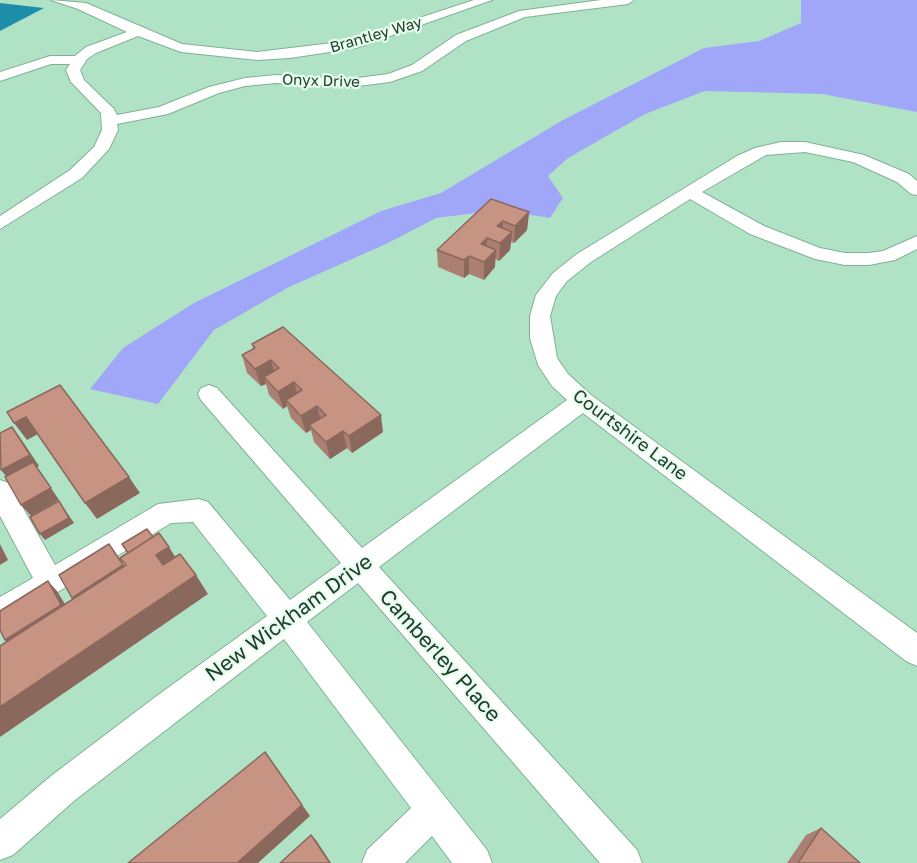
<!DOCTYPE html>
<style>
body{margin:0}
canvas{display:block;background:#b0e3c6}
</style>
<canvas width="917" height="863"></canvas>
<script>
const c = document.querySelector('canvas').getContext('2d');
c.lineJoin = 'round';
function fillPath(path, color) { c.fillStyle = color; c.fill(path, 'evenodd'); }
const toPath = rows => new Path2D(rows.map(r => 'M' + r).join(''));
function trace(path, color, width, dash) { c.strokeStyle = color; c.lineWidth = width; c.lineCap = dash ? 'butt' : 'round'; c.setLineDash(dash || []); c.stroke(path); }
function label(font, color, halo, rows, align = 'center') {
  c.font = font + ' "Golos Text",sans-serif'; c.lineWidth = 4.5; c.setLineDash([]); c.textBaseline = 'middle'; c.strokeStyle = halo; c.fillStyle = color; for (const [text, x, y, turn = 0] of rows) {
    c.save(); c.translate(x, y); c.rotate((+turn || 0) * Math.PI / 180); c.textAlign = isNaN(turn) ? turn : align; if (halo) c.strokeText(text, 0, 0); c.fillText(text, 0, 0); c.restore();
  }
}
fillPath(toPath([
 [801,0,917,0,917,112,822,94,705,91,645,114,568,158,548,176,563,198,550,218,500,210,436,218,386,244,289,287,214,330,158,404,90,389,123,348,194,303,381,211,441,193,563,120,704,48,759,41,801,23]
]), '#a0a7f8');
fillPath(toPath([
 [0,3,44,8,0,31]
]), '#1d8eaa');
const minor = toPath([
 [51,0,86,3,182,44,257,52,349,41,474,0,492,0,356,48,290,58,257,60,181,52,138,36,96,53,87,59,80,70,84,80,114,109,117,115,159,107,209,87,245,78,276,75,350,79,388,74,412,65,456,35,519,11,601,0,634,0,628,4,525,17,466,41,422,71,390,82,350,87,276,83,245,86,219,93,168,114,117,124,118,130,109,149,82,178,0,229,0,216,70,170,94,147,102,130,101,113,71,82,66,70,70,64,51,64,0,81,0,72,50,56,75,56,86,47,127,32,78,9,51,0],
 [781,142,805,142,864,155,909,174,917,181,917,195,911,194,897,182,853,162,805,152,766,155,702,192,764,226,820,248,845,253,869,253,883,251,917,236,917,249,895,260,869,265,845,265,815,259,750,234,690,199,591,262,567,281,556,296,550,316,557,358,568,374,591,395,917,633,917,666,906,661,583,413,379,567,637,850,642,863,600,863,358,583,307,622,487,850,492,863,452,863,432,836,405,863,362,863,367,850,411,808,284,639,75,800,13,855,0,860,0,819,51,776,154,698,267,616,193,522,171,523,0,627,0,597,33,578,0,516,0,480,9,483,55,565,158,504,199,499,208,502,290,600,341,563,201,400,198,394,201,388,209,385,217,388,362,548,567,400,552,386,538,365,530,338,530,316,536,295,553,273,577,254,737,156,755,148,781,142]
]);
trace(minor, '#80b195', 2);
fillPath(minor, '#fff');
fillPath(toPath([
 [491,199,529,212,527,230,514,243,511,242,510,250,499,261,495,259,495,267,484,280,469,274,464,278,438,267,437,250],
 [252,344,383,432,352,453,347,448,330,459,314,442,311,430,306,433,291,418,287,406,283,409,269,395,266,384,261,386,247,373,242,355,253,349],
 [821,828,860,863,787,863,806,835]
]), '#ab7f71');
fillPath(toPath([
 [529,212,527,230,514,243,515,226],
 [503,221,502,239,497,226],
 [512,232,510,250,499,261,500,243],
 [487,238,487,256,481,244],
 [496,250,495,267,484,280,484,262],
 [469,256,469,274,464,278,464,260],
 [271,360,276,378,264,377,266,384,261,386,255,369],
 [294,382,299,400,286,400,287,406,283,409,278,392],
 [317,406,321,423,309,425,311,430,306,433,301,416],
 [381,415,383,432,352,453,349,436],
 [26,417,38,434,27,440,14,423],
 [12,427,21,439,39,466,37,467,59,500,31,516,21,505,10,481,1,470],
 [343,431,347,448,330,459,326,442],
 [129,477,140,493,97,519,85,503],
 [59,501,74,523,45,540,40,534],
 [0,544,8,560,0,565],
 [109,544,131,575,82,607,72,598],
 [169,547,181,566,136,565],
 [196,575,208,594,0,737,0,707],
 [48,581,57,591,71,614,16,649,5,640],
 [265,752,310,816,258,863,237,863],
 [311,835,316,840,331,863,330,863]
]), '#8b685c');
const building = toPath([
 [491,199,529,212,515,226,503,221,497,226,512,232,500,243,487,238,481,244,496,250,484,262,469,256,464,260,437,250,491,199],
 [283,327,381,415,349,436,343,431,326,442,309,425,326,415,317,406,301,416,286,400,302,390,294,382,278,392,264,377,279,368,271,360,255,369,242,355,255,348,252,344,283,327],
 [60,385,129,477,85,503,26,417,14,423,7,412,60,385],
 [12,427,30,455,1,470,0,433,12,427],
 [33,462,51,488,21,505,5,477,33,462],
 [59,501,69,518,40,534,30,517,59,501],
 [147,529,153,537,128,553,122,544,147,529],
 [159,533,169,547,156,555,163,565,180,554,196,575,0,707,0,646,126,565,120,558,159,533],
 [109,544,123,565,72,598,59,575,109,544],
 [48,581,61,605,5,640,0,630,0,611,48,581],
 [265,752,302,805,237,863,128,863,265,752],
 [821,828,860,863,798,863,821,828],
 [311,835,330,863,280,863,311,835]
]);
fillPath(building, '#c79483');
trace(building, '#8b685c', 1.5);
label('15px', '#263a2f', '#e4feee', [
 ["Brantley Way",376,35,-16],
 ["Onyx Drive",321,81,2]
]);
label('18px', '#263a2f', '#e4feee', [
 ["Courtshire Lane",630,435,37]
]);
label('21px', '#263a2f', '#e4feee', [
 ["New Wickham Drive",289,618,-36],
 ["Camberley Place",440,656,48]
]);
</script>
